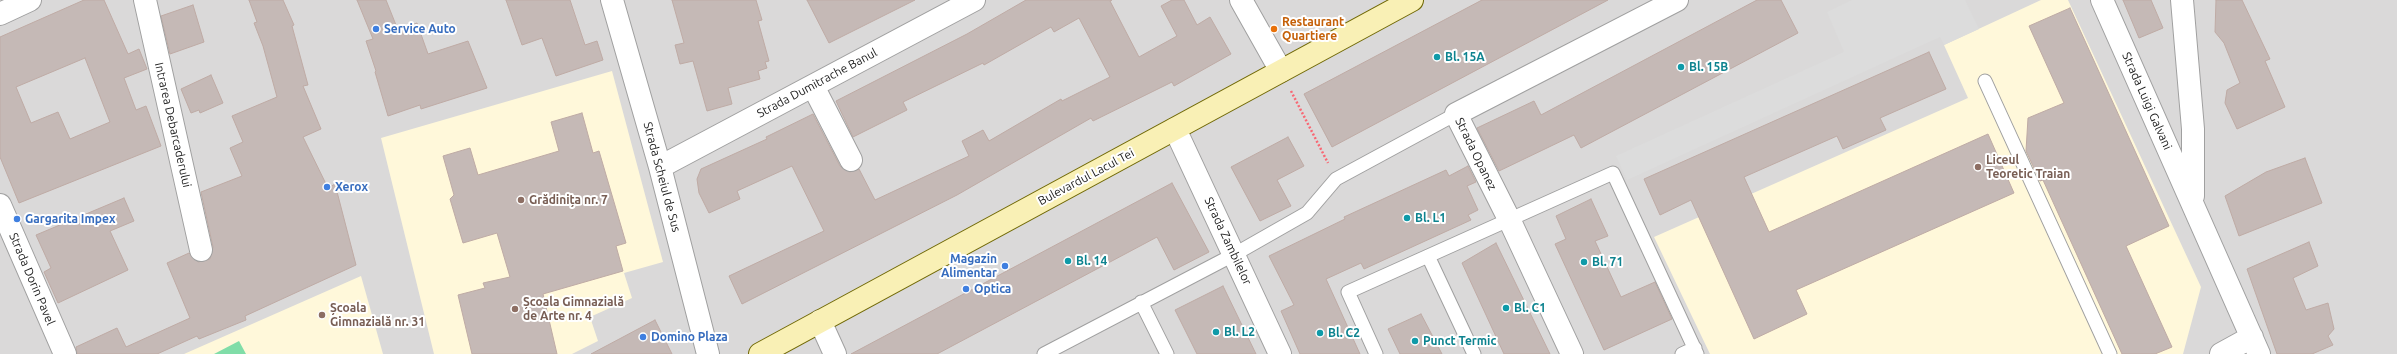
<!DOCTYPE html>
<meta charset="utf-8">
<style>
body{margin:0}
canvas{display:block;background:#eee8e2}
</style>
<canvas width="2397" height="354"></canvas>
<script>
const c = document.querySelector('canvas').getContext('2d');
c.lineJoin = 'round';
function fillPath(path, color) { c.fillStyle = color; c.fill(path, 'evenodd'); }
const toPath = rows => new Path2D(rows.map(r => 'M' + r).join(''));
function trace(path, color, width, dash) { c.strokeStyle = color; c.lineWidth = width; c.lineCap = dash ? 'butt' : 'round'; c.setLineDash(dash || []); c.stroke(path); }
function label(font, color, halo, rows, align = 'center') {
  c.font = font + ' Ubuntu,sans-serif'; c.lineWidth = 4; c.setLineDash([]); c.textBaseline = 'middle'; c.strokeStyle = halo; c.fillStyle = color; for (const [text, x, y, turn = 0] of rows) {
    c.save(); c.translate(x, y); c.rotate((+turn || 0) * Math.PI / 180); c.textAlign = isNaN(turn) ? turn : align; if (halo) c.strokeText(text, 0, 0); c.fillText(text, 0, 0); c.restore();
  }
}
fillPath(toPath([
 [0,0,2397,0,2397,354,0,354]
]), '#dad9d9');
fillPath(toPath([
 [2041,0,2068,0,2201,287,2183,354,1710,354,1654,237,1968,98,1944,45],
 [612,71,663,262,624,273,632,298,590,317,598,341,572,354,434,354,381,138],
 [361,276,383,354,184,354]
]), '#fff8da');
fillPath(toPath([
 [239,341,246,354,214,354]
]), '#80dda8');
fillPath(toPath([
 [1852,0,1965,0,1979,29,1944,45,1940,37,1627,180,1616,156,1844,52,1827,12]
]), '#dcdcdc');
const building = toPath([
 [84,0,104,0,128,54,139,49,147,69,124,78,136,110,146,106,161,146,19,203,0,157,0,37,84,0],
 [85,58,110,122,70,139,58,112,31,123,16,87,85,58],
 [249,0,283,0,294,25,292,26,308,85,303,86,321,129,303,137,328,188,335,184,356,265,245,316,246,320,199,339,197,336,157,354,77,354,76,347,117,328,126,347,190,318,167,263,189,253,198,262,210,259,213,247,201,192,242,176,230,148,243,142,232,116,277,97,263,46,254,23,257,22,249,0],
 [357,0,386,0,398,30,417,23,428,54,468,41,487,88,421,109,420,105,388,116,375,72,376,71,366,41,373,39,357,0],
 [506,0,570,0,585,45,597,41,603,60,556,76,542,38,522,45,506,0],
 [672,0,756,0,762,20,758,21,769,61,765,62,767,68,758,71,760,79,728,88,732,104,707,111,693,61,680,64,675,45,684,43,672,0],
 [807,0,915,0,829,43,807,0],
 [1026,0,1112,0,1110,1,1139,57,1177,36,1161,6,1172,0,1184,0,1197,25,1210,17,1231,54,1174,86,1172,82,1093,121,1091,118,957,195,742,304,729,276,824,231,792,166,737,191,740,199,709,213,699,193,697,179,701,169,767,139,766,137,813,114,840,166,850,172,859,169,875,200,969,156,962,141,983,130,989,141,1061,99,1062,101,1110,77,1079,18,1054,32,1051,27,984,65,983,63,903,102,907,110,853,137,836,101,967,34,1026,0],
 [1482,0,1608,0,1332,147,1304,94,1482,0],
 [1757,0,1781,0,1798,33,1581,148,1574,135,1499,171,1477,128,1534,101,1541,115,1757,0],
 [2123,0,2151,0,2163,28,2139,38,2123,0],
 [2216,0,2242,0,2270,59,2265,61,2285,107,2237,129,2225,103,2227,90,2240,83,2224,43,2215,32,2216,0],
 [193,5,204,42,170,54,161,16,193,5],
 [2070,8,2169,226,2126,246,2172,347,2155,354,2122,354,2043,180,2040,181,2026,151,2028,118,2064,103,2029,26,2070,8],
 [1929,52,1946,89,1880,118,1886,130,1843,149,1837,136,1744,177,1769,232,1988,134,2014,193,1796,290,1807,314,1754,339,1691,200,1660,215,1644,179,1929,52],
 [211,75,223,103,200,113,199,110,191,113,181,89,211,75],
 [582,113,593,153,599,151,626,243,616,246,623,271,543,294,557,354,472,354,458,295,485,288,483,283,510,277,497,233,463,243,450,199,454,195,443,156,470,148,478,175,559,151,551,122,582,113],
 [1288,137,1304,166,1277,180,1291,206,1260,221,1231,167,1288,137],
 [2305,158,2322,203,2239,236,2225,196,2266,172,2305,158],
 [1468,166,1476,182,1467,186,1478,210,1468,215,1471,220,1364,269,1361,263,1326,279,1360,354,1300,354,1281,311,1294,305,1269,256,1345,219,1344,217,1446,170,1449,176,1468,166],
 [1172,183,1209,252,1174,270,1157,237,937,354,851,354,1172,183],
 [124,198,134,221,110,231,128,270,58,303,44,272,51,268,36,235,124,198],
 [1591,199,1608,236,1595,241,1621,297,1655,282,1672,319,1604,350,1555,244,1566,239,1556,216,1591,199],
 [2309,242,2318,266,2293,278,2306,310,2328,303,2334,329,2328,336,2333,345,2312,354,2277,354,2247,269,2309,242],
 [1496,243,1550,354,1504,354,1462,263,1496,243],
 [1223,286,1256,354,1197,354,1175,310,1223,286],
 [1421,314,1442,354,1400,354,1388,329,1421,314],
 [655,320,672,354,591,354,655,320]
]);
fillPath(building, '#c5b9b6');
trace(building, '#bfaba5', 1);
const service = toPath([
 [1985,81,2110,354],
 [1428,256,1474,354],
 [1141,302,1167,354],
 [1044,354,1235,254,1307,213,1336,179,1456,114],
 [1376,354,1348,292,1613,173,1697,354],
 [1682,354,1695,348]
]);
const minor = toPath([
 [145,0,201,250],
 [612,0,660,167,708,354],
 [1241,0,1281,71],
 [2102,0,2259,354],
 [2182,0,2193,129,2193,196],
 [813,86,851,160],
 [1175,129,1280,354],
 [660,167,974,0],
 [0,205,65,354],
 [820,321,835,354],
 [1572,354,1509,219,1456,114,1677,0],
 [2221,354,2252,337]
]);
const tertiary = toPath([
 [0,14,30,0]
]);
const secondary = toPath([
 [760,354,1412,0]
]);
trace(service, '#a0a0a0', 15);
trace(minor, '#a0a0a0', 24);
trace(tertiary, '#a0a0a0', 24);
trace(secondary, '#716906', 24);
trace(toPath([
 [1291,91,1328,163]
]), '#f86874', 2.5, [2, 2]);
trace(service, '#fff', 13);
trace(minor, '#fff', 22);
trace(tertiary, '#fff', 22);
trace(secondary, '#f9f0b5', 22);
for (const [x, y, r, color] of [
 [376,29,4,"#3f7fe0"],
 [1274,29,4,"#e8710a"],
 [1437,57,4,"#0f9aa8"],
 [1681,67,4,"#0f9aa8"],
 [1978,167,4,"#8d6e63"],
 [327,187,4,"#3f7fe0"],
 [521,200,4,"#8d6e63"],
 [1407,218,4,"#0f9aa8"],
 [17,219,4,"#3f7fe0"],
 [1068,261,4,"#0f9aa8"],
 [1584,262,4,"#0f9aa8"],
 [1005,266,4,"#3f7fe0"],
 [966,289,4,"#3f7fe0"],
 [1506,308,4,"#0f9aa8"],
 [515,309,4,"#8d6e63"],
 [322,315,4,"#8d6e63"],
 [1216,332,4,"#0f9aa8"],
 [1320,333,4,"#0f9aa8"],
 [643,337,4,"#3f7fe0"],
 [1415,341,4,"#0f9aa8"]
]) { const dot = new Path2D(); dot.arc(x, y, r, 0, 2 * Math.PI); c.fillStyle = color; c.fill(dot); trace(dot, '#fff', 1.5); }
label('bold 12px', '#c56008', '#fff', [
 ["Restaurant",1282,22],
 ["Quartiere",1282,36]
], 'left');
label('bold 12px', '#366cbe', '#fff', [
 ["Service Auto",384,29],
 ["Xerox",335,187],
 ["Gargarita Impex",25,219],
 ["Magazin",997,259,"right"],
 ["Alimentar",997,273,"right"],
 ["Optica",974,289],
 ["Domino Plaza",651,337]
], 'left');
label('bold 12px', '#0d838f', '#fff', [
 ["Bl. 15A",1445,57],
 ["Bl. 15B",1689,67],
 ["Bl. L1",1415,218],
 ["Bl. 14",1076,261],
 ["Bl. 71",1592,262],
 ["Bl. C1",1514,308],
 ["Bl. L2",1224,332],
 ["Bl. C2",1328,333],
 ["Punct Termic",1423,341]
], 'left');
label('12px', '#1c1c1c', '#fff', [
 ["Strada Dumitrache Banul",817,83,-28],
 ["Strada Luigi Galvani",2147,101,66],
 ["Intrarea Debarcaderului",173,125,77],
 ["Strada Opanez",1476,154,64],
 ["Strada Scheiul de Sus",662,177,75],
 ["Bulevardul Lacul Tei",1086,177,-28],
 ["Strada Zambilelor",1228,241,65],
 ["Strada Dorin Pavel",32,279,67]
]);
label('bold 12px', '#785e54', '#fff', [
 ["Liceul",1986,160],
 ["Teoretic Traian",1986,174],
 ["Grădinița nr. 7",529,200],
 ["Școala Gimnazială",523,302],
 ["de Arte nr. 4",523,316],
 ["Școala",330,308],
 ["Gimnazială nr. 31",330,322]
], 'left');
</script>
